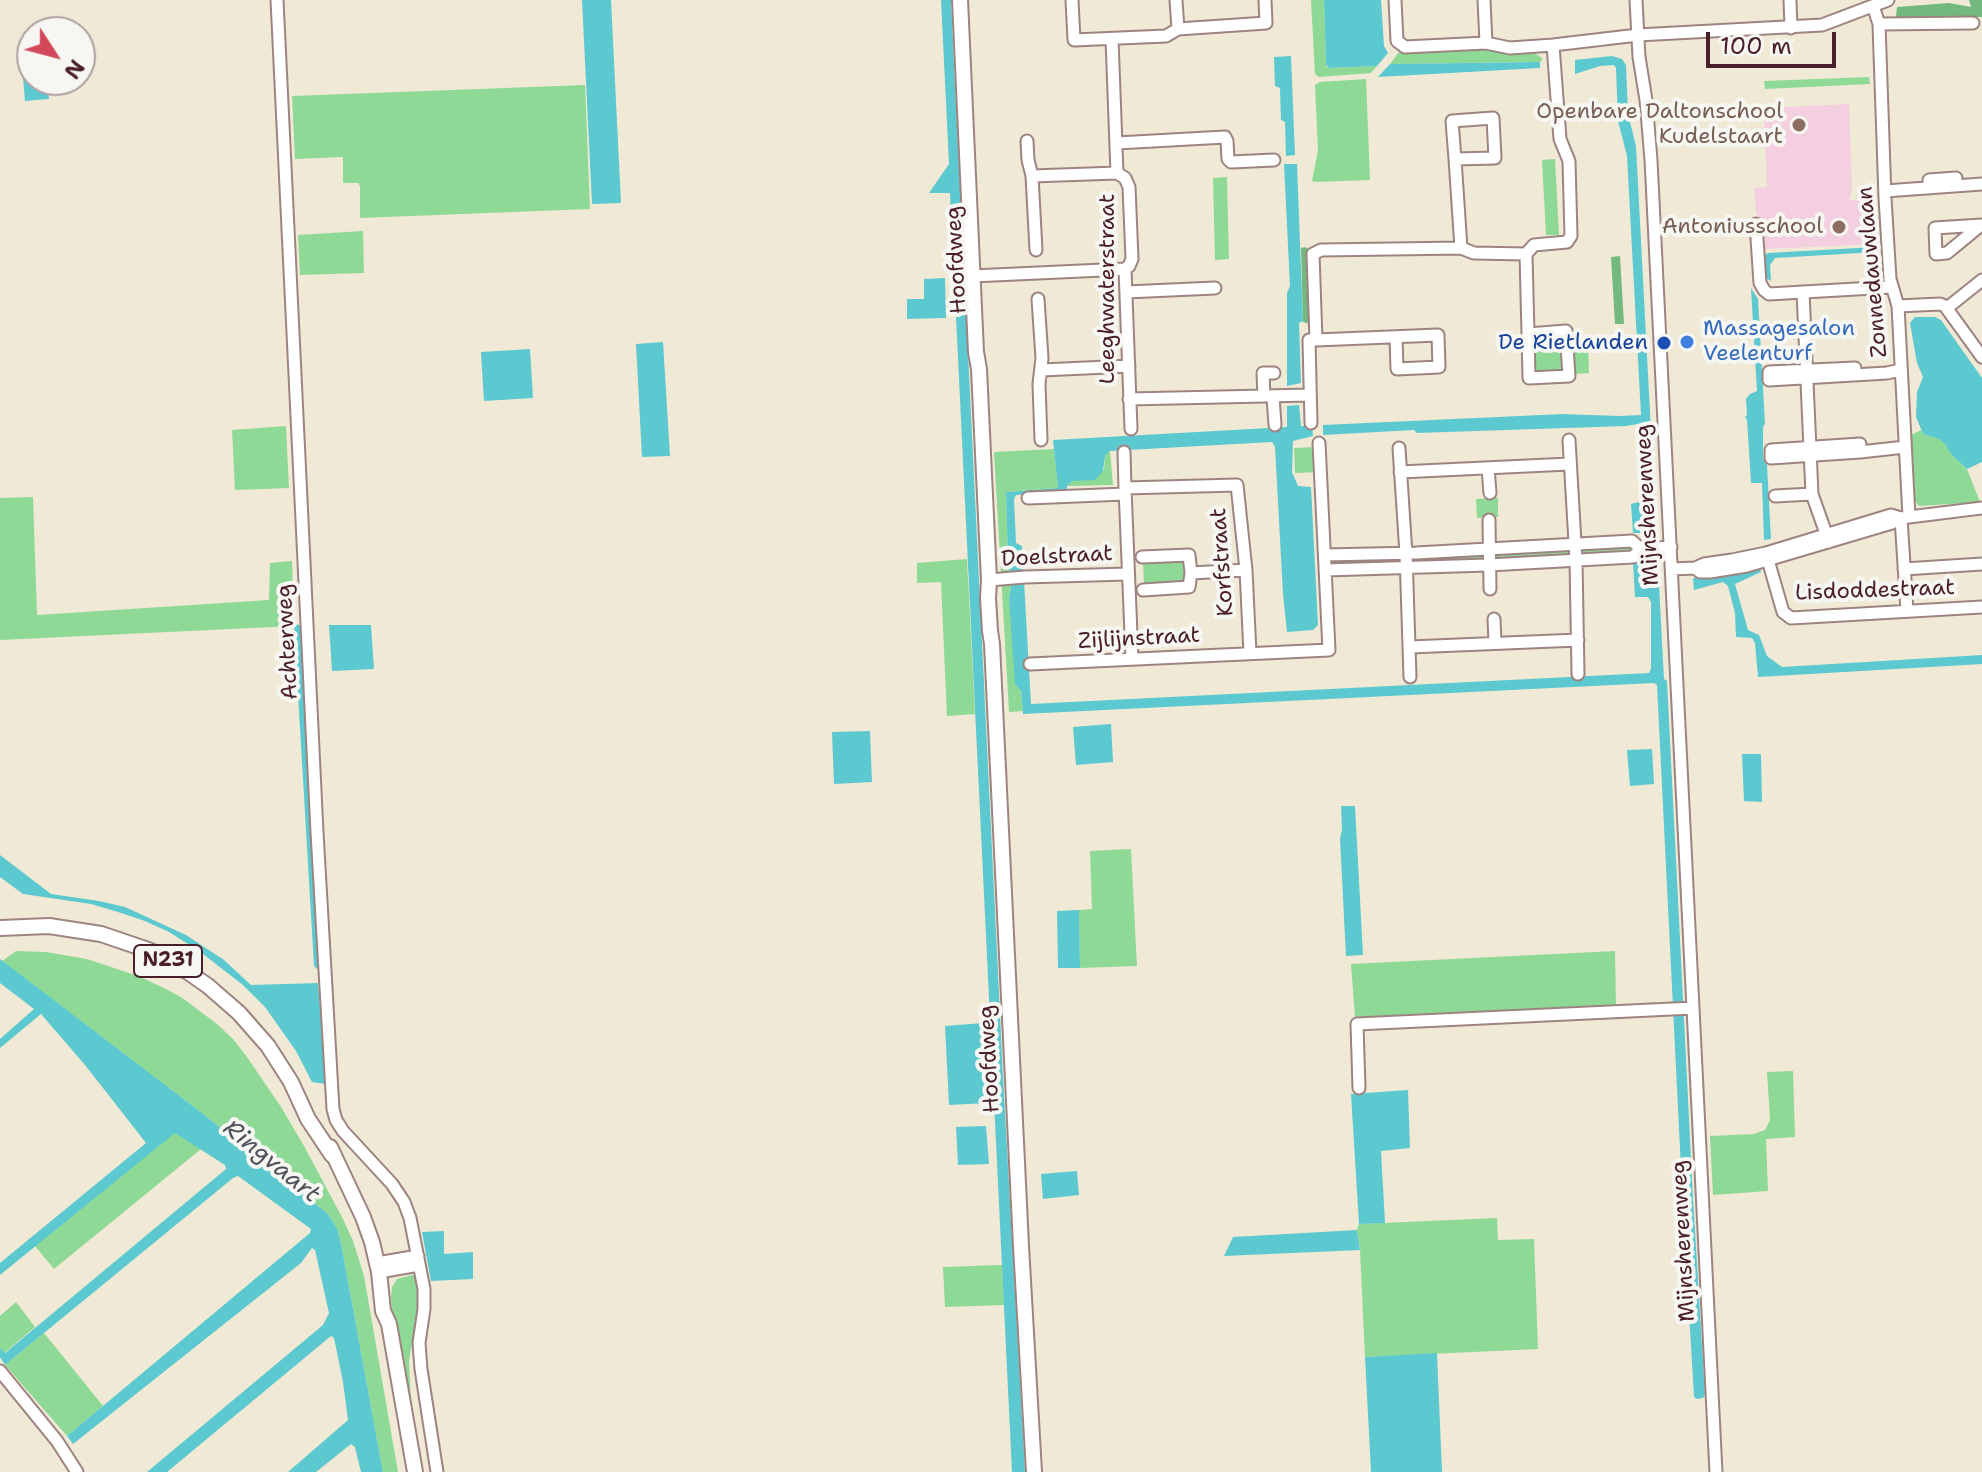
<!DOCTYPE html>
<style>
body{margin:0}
#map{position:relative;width:1982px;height:1472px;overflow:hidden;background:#f0e9d5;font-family:"Shantell Sans",sans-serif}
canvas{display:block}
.north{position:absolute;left:16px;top:16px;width:80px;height:80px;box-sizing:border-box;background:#f6f6f2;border:2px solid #b1a0a2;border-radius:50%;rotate:126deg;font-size:22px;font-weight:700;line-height:32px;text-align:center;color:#4a1f2b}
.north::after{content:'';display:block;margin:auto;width:28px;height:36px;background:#d1495b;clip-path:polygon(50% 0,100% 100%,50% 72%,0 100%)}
.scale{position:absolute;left:1706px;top:32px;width:130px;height:36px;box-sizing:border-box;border:4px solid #4a1f2b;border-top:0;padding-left:10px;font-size:24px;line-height:28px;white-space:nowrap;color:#4a1f2b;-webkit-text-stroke:6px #f6f6f2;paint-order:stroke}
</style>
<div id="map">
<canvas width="1982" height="1472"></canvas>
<div class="north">N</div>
<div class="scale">100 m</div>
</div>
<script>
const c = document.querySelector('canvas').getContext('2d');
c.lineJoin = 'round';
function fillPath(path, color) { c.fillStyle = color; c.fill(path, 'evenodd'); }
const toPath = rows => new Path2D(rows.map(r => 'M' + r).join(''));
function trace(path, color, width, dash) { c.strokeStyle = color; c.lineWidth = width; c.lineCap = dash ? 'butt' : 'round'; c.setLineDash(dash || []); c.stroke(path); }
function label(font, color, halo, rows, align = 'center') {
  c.font = font + ' "Shantell Sans",sans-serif'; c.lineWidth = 8; c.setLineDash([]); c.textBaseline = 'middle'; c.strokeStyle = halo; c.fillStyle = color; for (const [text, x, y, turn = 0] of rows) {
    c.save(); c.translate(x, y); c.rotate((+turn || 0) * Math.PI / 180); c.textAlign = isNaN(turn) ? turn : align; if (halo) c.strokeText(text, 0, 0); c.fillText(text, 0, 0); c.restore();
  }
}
fillPath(toPath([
 [1849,104,1852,190,1849,200,1876,200,1879,244,1764,249,1762,221,1760,220,1756,212,1754,188,1767,187,1764,108]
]), '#f3cfdf');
fillPath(toPath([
 [1311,0,1324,0,1326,66,1329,68,1377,66,1371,73,1319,77,1315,74],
 [1491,47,1501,51,1535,53,1543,59,1540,62,1390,64,1399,52],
 [1869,77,1870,84,1765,89,1764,81],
 [1366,79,1370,180,1316,182,1312,181,1318,150,1315,85,1320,82],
 [585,85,590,209,360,218,360,186,358,183,343,183,343,157,295,159,292,96],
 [1555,159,1559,235,1546,235,1542,160],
 [1227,177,1229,259,1215,260,1213,178],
 [363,231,364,273,300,275,298,235],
 [1563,340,1563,371,1532,373,1532,341],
 [1573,341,1588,341,1589,373,1574,374],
 [286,426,289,488,235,490,232,430],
 [1921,430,1923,434,1939,439,1945,444,1951,454,1967,469,1980,502,1919,506,1915,501,1911,435],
 [1316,447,1317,472,1295,473,1294,448],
 [1054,449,1058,488,1006,492,1008,561,1011,587,1009,598,1023,711,1009,712,994,452],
 [1110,451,1113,485,1067,486,1072,481,1104,470,1105,456],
 [33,497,37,615,269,600,270,563,292,561,294,626,0,640,0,498],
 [1498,498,1498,517,1477,518,1476,499],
 [1632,547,1632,553,1335,567,1335,559],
 [967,559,975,714,947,716,941,582,917,583,917,563],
 [1185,559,1186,583,1144,585,1143,561],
 [1131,849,1137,966,1080,968,1079,910,1092,909,1090,851],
 [16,951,46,952,87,959,138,976,164,988,181,997,217,1024,233,1039,247,1057,281,1107,304,1146,343,1219,353,1241,364,1276,398,1472,383,1472,341,1243,337,1228,328,1214,202,1113,2,961],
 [1615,951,1616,1006,1355,1018,1351,964],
 [1793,1071,1795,1137,1766,1139,1768,1191,1713,1195,1710,1136,1754,1134,1765,1130,1770,1120,1767,1072],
 [175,1132,201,1149,54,1269,35,1246],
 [1497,1218,1498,1240,1534,1239,1538,1349,1365,1357,1360,1250,1357,1230,1359,1224],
 [1002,1265,1004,1305,945,1307,943,1267],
 [412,1275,417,1276,420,1294,409,1361,412,1425,392,1315,391,1297,392,1287,397,1279],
 [16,1302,35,1327,4,1353,0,1348,0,1316],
 [44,1333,103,1406,67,1436,5,1365]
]), '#8fd996');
fillPath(toPath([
 [1969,0,1982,0,1982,17,1896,17,1897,7,1949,3,1971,7],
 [1305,247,1308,249,1311,324,1303,322,1301,248],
 [1620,256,1624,324,1615,324,1611,257]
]), '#73b97f');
fillPath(toPath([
 [582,0,611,0,621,203,592,204],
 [941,0,951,0,1003,1077,1025,1472,1012,1472,950,193,929,193,949,164],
 [1324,0,1381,0,1384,46,1388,53,1377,66,1329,68,1326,65],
 [32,51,32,80,48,80,49,99,25,101,21,52],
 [1291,56,1295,155,1286,156,1285,122,1281,120,1280,88,1275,86,1274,57],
 [1612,56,1622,59,1626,65,1628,114,1636,146,1664,679,1667,681,1693,1198,1705,1395,1703,1398,1697,1399,1694,1397,1683,1209,1657,685,1654,683,1023,714,1021,691,1015,684,1009,598,1011,587,1008,561,1006,492,1058,488,1053,440,1287,427,1287,406,1299,405,1301,426,1312,426,1313,436,1293,441,1292,472,1298,486,1311,487,1318,625,1313,630,1287,632,1283,594,1275,447,1272,442,1110,451,1105,456,1103,471,1095,480,1072,481,1067,486,1067,492,1016,495,1014,499,1016,543,1022,546,1031,704,1649,673,1651,669,1651,602,1648,597,1635,597,1633,563,1647,561,1645,533,1633,533,1631,504,1643,501,1645,494,1642,426,1638,424,1626,426,1417,433,1414,430,1323,435,1323,425,1563,414,1619,416,1641,415,1627,156,1618,121,1616,68,1614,65,1600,66,1575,74,1575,60],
 [1540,62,1540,68,1378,77,1390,64],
 [1284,164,1297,164,1303,321,1299,323,1301,383,1287,386,1287,293,1290,286],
 [1876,247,1876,252,1775,258,1770,265,1771,281,1766,278,1764,255,1768,253],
 [945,278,946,318,907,319,907,299,924,299,924,279],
 [1751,288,1758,299,1765,424,1763,427,1763,459,1767,465,1771,539,1764,540,1762,483,1751,483,1747,420,1745,417,1747,415,1746,399,1750,394,1757,391],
 [1915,317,1935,317,1941,320,1982,378,1982,462,1967,469,1951,454,1945,444,1939,439,1923,434,1916,417,1917,392,1923,377,1917,363,1910,323],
 [663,342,670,456,642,457,636,344],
 [530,349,533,398,484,401,481,352],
 [1760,569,1761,572,1735,584,1748,630,1759,635,1767,656,1782,667,1982,655,1982,664,1758,677,1755,643,1752,638,1736,637,1735,613,1728,586,1723,582,1694,590,1693,578,1724,576],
 [297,624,300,626,320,968,317,969,314,966,294,626],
 [329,625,371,625,374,669,332,671],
 [1111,724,1113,762,1076,765,1073,727],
 [870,731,872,782,834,784,832,732],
 [1652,749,1654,784,1630,786,1627,750],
 [1742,754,1761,754,1762,802,1744,801],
 [1341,806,1355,806,1363,955,1346,956,1340,839,1342,829],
 [0,855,51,894,99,901,125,907,186,935,224,960,251,985,318,983,326,1084,312,1082,296,1051,265,1007,243,985,199,951,169,932,145,921,118,912,91,904,23,894,0,877],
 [1079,910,1080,968,1058,968,1057,911],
 [0,959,202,1113,328,1214,337,1228,341,1243,383,1472,361,1472,355,1447,351,1444,316,1472,288,1472,348,1420,343,1382,334,1338,331,1336,167,1472,147,1472,323,1325,329,1313,315,1250,312,1248,301,1263,73,1444,67,1436,310,1233,311,1229,238,1176,233,1178,5,1365,0,1357,0,1348,5,1353,226,1169,225,1165,175,1133,0,1275,0,1263,146,1143,85,1065,41,1014,0,1048,0,1039,34,1009,0,983],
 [983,1023,988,1103,949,1105,945,1026],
 [1408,1090,1410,1148,1381,1151,1385,1223,1359,1224,1351,1094],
 [986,1126,989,1164,958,1165,956,1127],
 [1077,1171,1079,1195,1043,1199,1041,1174],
 [1357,1230,1360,1250,1224,1256,1233,1237],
 [444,1231,444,1254,473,1252,473,1279,431,1281,422,1232],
 [1437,1353,1442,1472,1371,1472,1365,1357]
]), '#5bc9cf');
const minor = toPath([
 [277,0,317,832,333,1109,336,1120,343,1131,392,1184,404,1202,410,1218,424,1289,424,1309,419,1343,421,1369,437,1472],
 [1072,0,1074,40,1166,36,1178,29,1266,23,1265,0],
 [1176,0,1178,29],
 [1395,0,1397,41,1405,47,1486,43,1510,48,1553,45,1638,35,1822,25,1888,0],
 [1484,0,1486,43],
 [1636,0,1639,57,1646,100,1651,160,1716,1472],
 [1790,0,1791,28],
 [1873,6,1879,24,1973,23],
 [1879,24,1885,198,1890,279,1898,306,1909,517],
 [1112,39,1117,173,1125,178,1129,187,1132,259,1129,266,1125,269,1131,429],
 [1027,141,1028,160,1032,176,1036,250],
 [1117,143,1225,137,1227,141,1228,159,1231,162,1274,160],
 [1455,159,1495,158,1493,118,1452,121,1455,159,1461,248],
 [1032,176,1117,173],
 [1929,188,1929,180,1956,178],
 [1885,191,1982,184],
 [1756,224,1760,283,1764,290,1769,294,1891,287],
 [1981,225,1935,228,1936,254,1947,253,1981,225,1982,225],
 [1526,254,1528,334,1529,378,1569,376,1566,331,1528,334],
 [972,276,1125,269],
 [1126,292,1215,288],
 [1803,292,1812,494,1829,542],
 [1038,299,1042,358,1039,384,1041,440],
 [1898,306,1940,304,1945,306,1982,357],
 [1947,308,1982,280],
 [1316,340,1438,335,1439,367,1397,369,1396,337],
 [1042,370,1129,366],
 [1855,375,1855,368,1769,372,1769,380,1887,373,1901,370],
 [1264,396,1263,373,1274,373],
 [1273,397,1275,425],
 [1129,399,1310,395],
 [1311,423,1309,340,1316,340,1313,254,1321,250,1461,248,1474,253,1526,254,1534,245,1567,242,1571,236,1569,161,1560,139,1553,45],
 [1569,440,1576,560,1578,674],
 [1399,448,1406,554,1410,677],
 [1124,452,1125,488,1237,485,1246,570,1250,653],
 [1860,452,1860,444,1771,450,1771,458,1860,452,1905,447],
 [1488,468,1490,493],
 [1400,472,1569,464],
 [1125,488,1132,659],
 [1775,496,1812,494],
 [1028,498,1125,494],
 [1901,518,1907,611],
 [1489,520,1490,589],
 [1641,549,1671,547],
 [1766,553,1783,612,1791,618,1982,607],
 [1325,555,1416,553,1632,541,1641,549,1633,557,1489,565,1325,570],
 [1142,557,1189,555,1191,573,1189,587,1143,590],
 [1695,568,1704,564,1732,560,1766,553,1891,515,1901,518,1982,508],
 [1672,569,1695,568,1700,572,1710,572,1747,566,1892,523,1901,518],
 [1904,569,1982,564],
 [1191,573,1246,570],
 [989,580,1025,577,1127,574],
 [1494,619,1495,643],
 [1410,647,1578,640],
 [1030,664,1329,650,1319,443],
 [1359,1088,1357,1024,1693,1008],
 [377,1263,418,1256],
 [379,1272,419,1265],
 [0,1371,57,1441,77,1472]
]);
const major = toPath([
 [960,0,976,352,979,369,989,580,988,598,990,631,992,644,1021,1246,1034,1472],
 [0,928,49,926,101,934,151,951,188,972,208,986,239,1013,268,1046,291,1082,308,1119,332,1155],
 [330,1147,363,1217,372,1242,379,1272,383,1311,389,1324,415,1472]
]);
trace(minor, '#9d8480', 15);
trace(major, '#9d8480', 18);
trace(minor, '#fff', 11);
trace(major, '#fff', 14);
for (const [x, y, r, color] of [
 [1799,125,8,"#8d6e63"],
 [1839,227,8,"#8d6e63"],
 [1687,342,8,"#3f7fe0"],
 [1664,343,8,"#1a4fb4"]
]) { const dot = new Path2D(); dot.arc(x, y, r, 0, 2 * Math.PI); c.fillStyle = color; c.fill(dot); trace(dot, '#f6f6f2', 3); }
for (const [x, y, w] of [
 [168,961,68]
]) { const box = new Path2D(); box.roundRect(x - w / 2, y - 16, w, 32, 6); c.fillStyle = '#f6f6f2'; c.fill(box); trace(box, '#4a1f2b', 2); }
label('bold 20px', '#4a1f2b', null, [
 ["N231",168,961]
]);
label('22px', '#785e54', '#f6f6f2', [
 ["Openbare Daltonschool",1783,112],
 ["Kudelstaart",1783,137],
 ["Antoniusschool",1823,227]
], 'right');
label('22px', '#4a1f2b', '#f6f6f2', [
 ["Hoofdweg",957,260,-93],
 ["Zonnedauwlaan",1873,272,-95],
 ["Leeghwaterstraat",1108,289,-90],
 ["Mijnsherenweg",1648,505,-93],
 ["Doelstraat",1057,557,-3],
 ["Korfstraat",1223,562,-94],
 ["Lisdoddestraat",1875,591,-2],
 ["Zijlijnstraat",1139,639,-3],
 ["Achterweg",288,642,-93],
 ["Hoofdweg",990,1059,-93],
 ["Mijnsherenweg",1684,1241,-93]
]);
label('22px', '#366cbe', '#f6f6f2', [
 ["Massagesalon",1703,329],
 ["Veelenturf",1703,354]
], 'left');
label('22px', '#164399', '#f6f6f2', [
 ["De Rietlanden",1648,343]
], 'right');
label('italic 24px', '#4f525c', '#f6f6f2', [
 ["Ringvaart",271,1162,39]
]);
</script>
